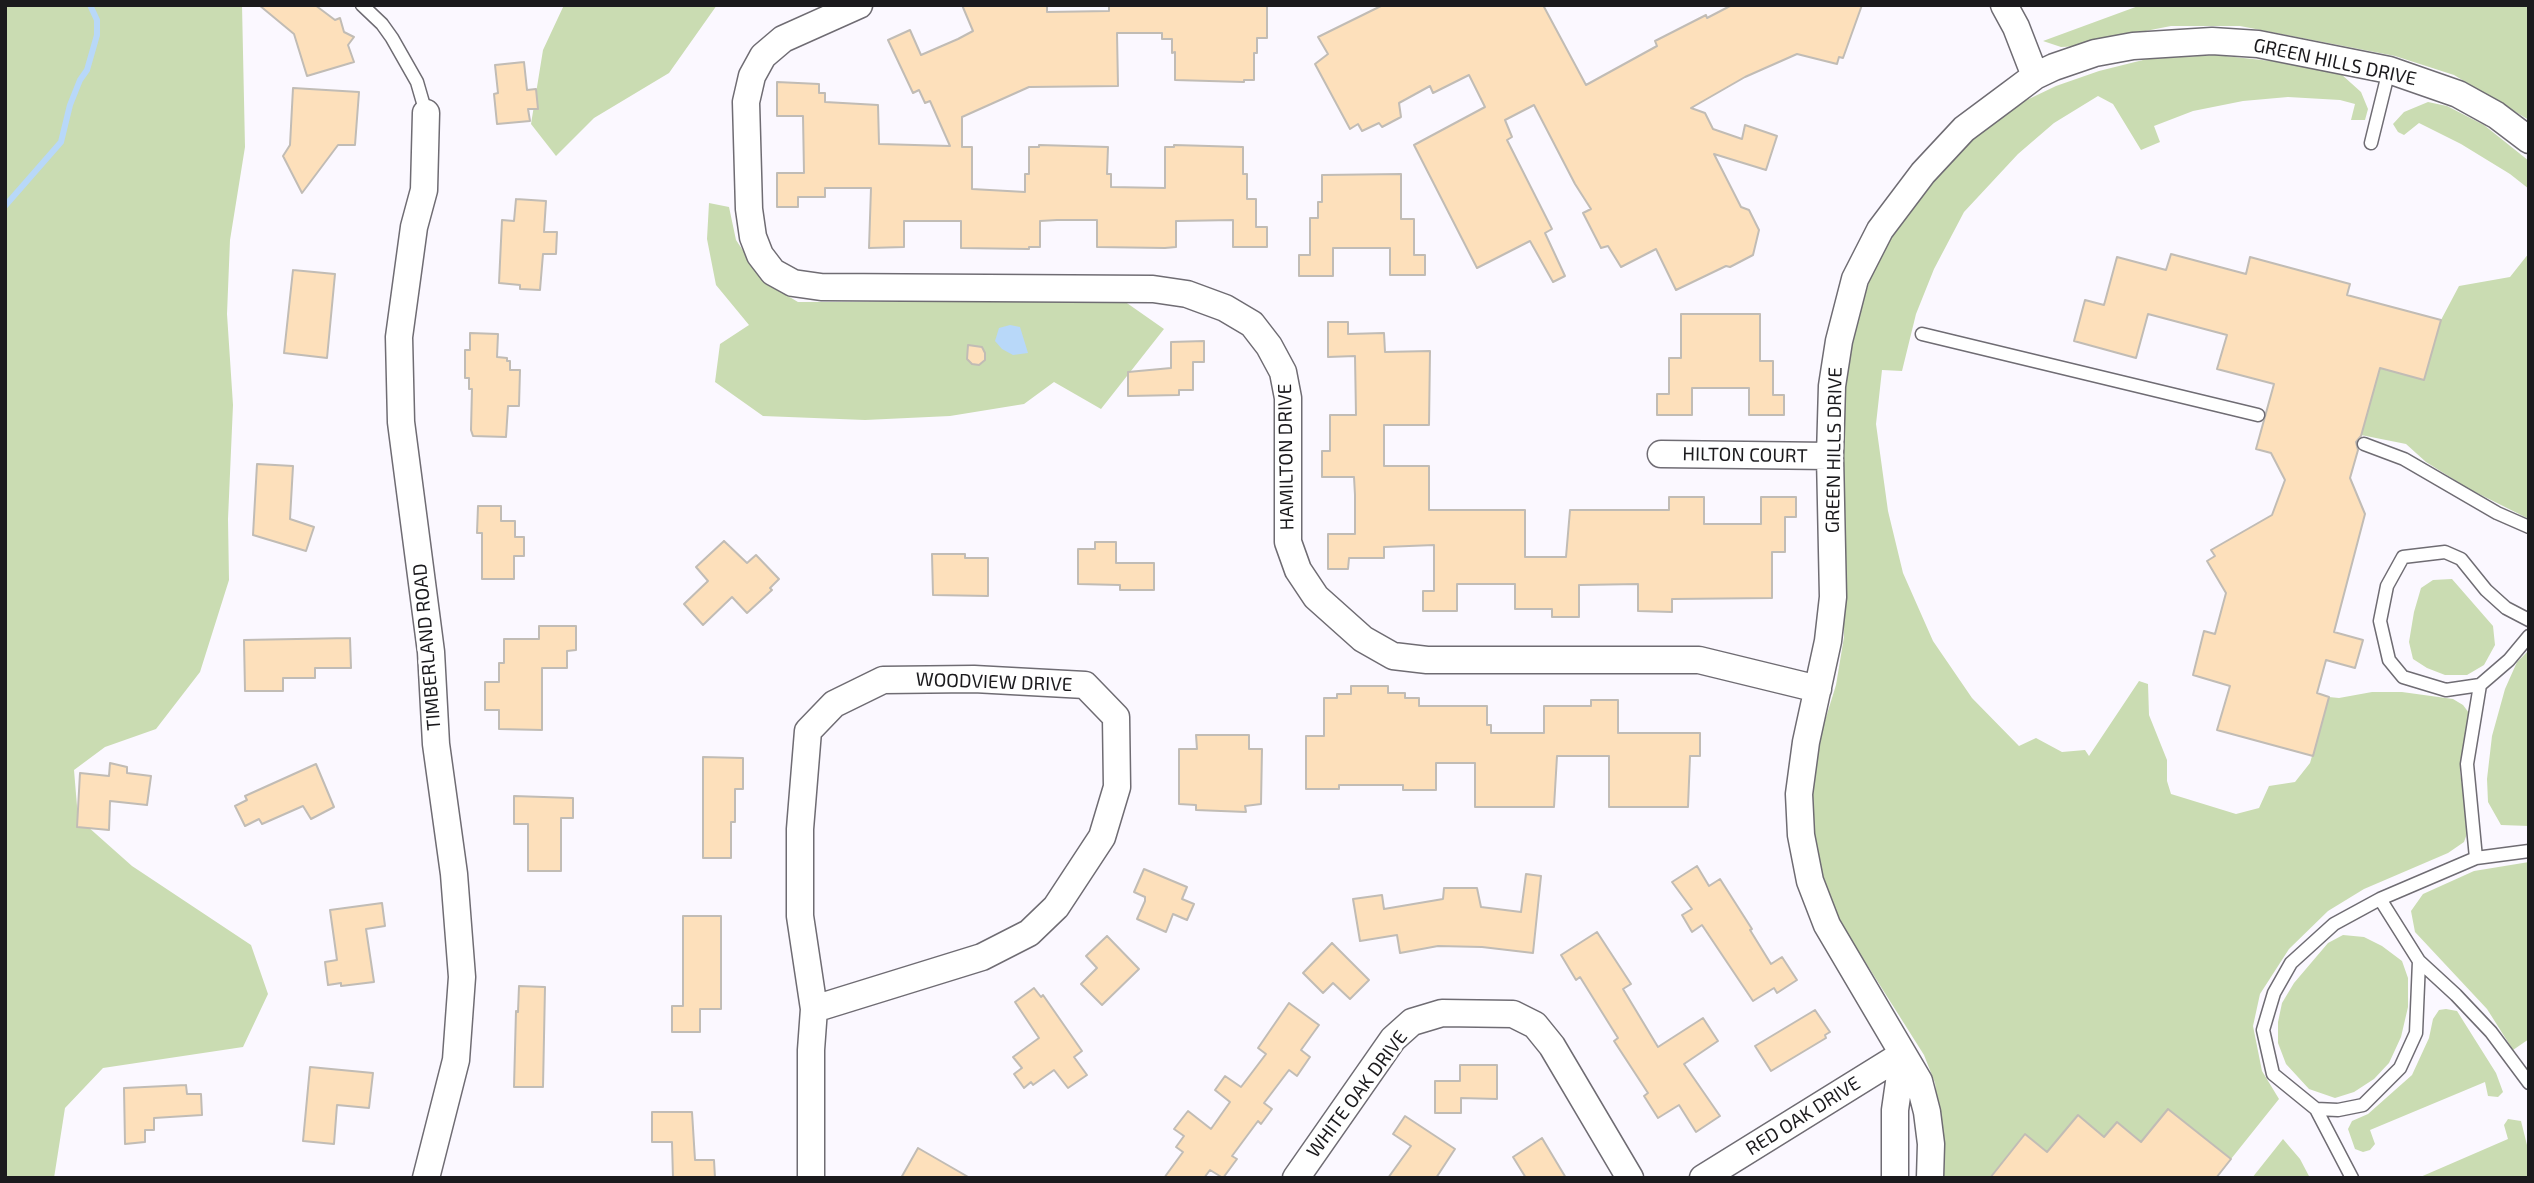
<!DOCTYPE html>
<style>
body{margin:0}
#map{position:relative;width:2534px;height:1183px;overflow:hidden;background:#fbf8ff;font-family:"Exo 2",sans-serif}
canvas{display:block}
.frame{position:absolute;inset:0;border:7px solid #1b1a1d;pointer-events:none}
</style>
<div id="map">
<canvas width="2534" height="1183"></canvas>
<div class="frame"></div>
</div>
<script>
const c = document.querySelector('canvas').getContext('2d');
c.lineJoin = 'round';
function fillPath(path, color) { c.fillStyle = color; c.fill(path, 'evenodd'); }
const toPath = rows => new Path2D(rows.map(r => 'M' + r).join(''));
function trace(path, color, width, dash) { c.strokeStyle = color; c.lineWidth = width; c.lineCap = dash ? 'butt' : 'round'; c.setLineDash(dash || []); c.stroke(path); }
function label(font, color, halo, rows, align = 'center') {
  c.font = font + ' "Exo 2",sans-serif'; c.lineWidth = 6; c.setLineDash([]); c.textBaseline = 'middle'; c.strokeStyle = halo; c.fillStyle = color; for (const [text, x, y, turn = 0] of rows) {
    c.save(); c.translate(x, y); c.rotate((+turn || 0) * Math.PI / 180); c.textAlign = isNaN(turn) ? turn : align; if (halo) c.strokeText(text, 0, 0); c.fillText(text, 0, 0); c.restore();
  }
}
fillPath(toPath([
 [5,5,242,5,245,147,230,240,227,314,233,405,228,519,229,580,200,672,156,729,105,747,74,770,78,818,132,866,251,945,268,994,243,1047,103,1068,65,1108,54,1178,5,1178],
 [564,5,717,5,669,73,594,118,556,156,531,124,543,50],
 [2141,5,2529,5,2529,120,2454,75,2395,56,2240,26,2171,26,2115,37,2082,46,2061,47,2043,41],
 [2216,55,2271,61,2341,74,2361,92,2368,109,2365,120,2351,120,2355,104,2340,100,2288,97,2243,101,2193,111,2154,126,2160,142,2141,150,2113,104,2098,96,2054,123,2018,154,1964,212,1934,269,1916,314,1902,371,1882,370,1876,424,1888,511,1903,573,1933,641,1972,698,2019,746,2036,738,2062,752,2085,750,2089,756,2139,681,2148,684,2149,715,2167,760,2167,781,2171,794,2236,814,2259,808,2269,786,2295,782,2310,763,2329,697,2339,698,2372,692,2402,692,2453,699,2463,705,2469,713,2460,772,2469,828,2464,842,2448,853,2364,889,2328,911,2289,949,2260,994,2253,1026,2262,1071,2279,1099,2231,1159,2168,1109,2141,1142,2117,1122,2104,1137,2078,1115,2047,1152,2025,1135,1993,1174,1996,1178,1939,1178,1939,1117,1935,1083,1924,1055,1840,922,1820,880,1814,841,1812,790,1819,740,1836,685,1844,637,1843,392,1856,324,1872,273,1891,237,1953,153,2010,108,2056,86,2099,71,2147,59],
 [2428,102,2447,106,2484,125,2529,161,2529,189,2510,174,2461,144,2419,123,2404,135,2398,132,2393,124,2404,112],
 [709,203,729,207,736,240,764,282,798,302,1124,301,1164,329,1101,409,1054,382,1024,404,950,416,865,420,763,416,715,382,720,344,749,325,716,285,707,239],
 [2529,253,2529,519,2469,489,2426,462,2406,444,2361,435,2380,368,2424,380,2441,320,2459,286,2510,277],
 [2452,579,2493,626,2495,645,2484,665,2467,675,2445,675,2427,668,2413,659,2409,642,2414,612,2421,588,2433,580],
 [2529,650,2529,826,2501,825,2488,802,2487,779,2492,736,2505,689,2517,662],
 [2529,862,2529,1039,2513,1050,2487,1009,2415,932,2411,911,2423,894,2474,871],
 [2343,935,2364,937,2382,946,2402,961,2408,978,2408,1007,2401,1037,2389,1063,2374,1079,2354,1092,2335,1098,2309,1089,2286,1064,2278,1043,2278,1022,2282,1003,2294,983,2328,943],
 [2446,1009,2457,1011,2496,1073,2503,1092,2498,1097,2488,1096,2485,1082,2370,1130,2375,1144,2370,1150,2363,1152,2355,1149,2348,1129,2352,1121,2368,1114,2412,1075,2429,1038,2433,1019,2439,1010],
 [2508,1119,2521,1121,2529,1153,2529,1178,2418,1178,2508,1139,2504,1125],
 [2283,1139,2300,1159,2310,1178,2252,1178]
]), '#cadcb2');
fillPath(toPath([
 [1010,325,1020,327,1028,353,1013,355,1002,349,995,341,999,328]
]), '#b8d8f9');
trace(toPath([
 [5,206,61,142,70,105,80,80,87,70,97,35,97,20,90,5]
]), '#b8d8f9', 6);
const building = toPath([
 [259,5,315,5,335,20,340,18,344,32,354,37,348,45,354,62,307,76,294,34,259,5],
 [962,5,1047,5,1047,12,1109,11,1109,5,1267,5,1267,38,1257,38,1257,53,1254,53,1254,80,1244,80,1244,82,1175,80,1175,52,1172,53,1172,39,1162,39,1162,33,1117,33,1118,86,1029,87,962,117,962,147,972,147,972,189,1025,192,1025,174,1029,174,1029,147,1039,147,1039,145,1108,147,1107,174,1111,174,1111,187,1165,188,1165,147,1174,147,1174,145,1243,147,1243,174,1247,174,1247,199,1256,199,1256,227,1267,227,1267,247,1233,247,1233,220,1176,221,1176,247,1165,248,1097,247,1097,220,1057,220,1040,221,1040,247,1029,247,1029,249,961,248,961,221,904,221,904,247,869,248,871,188,825,188,825,197,798,197,798,207,777,207,777,173,804,173,803,116,777,116,777,82,819,84,819,93,825,93,825,102,878,105,879,144,950,146,930,101,925,103,919,90,913,93,888,40,910,30,921,55,958,39,973,31,962,5],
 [1383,5,1543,5,1586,85,1657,46,1655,41,1706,15,1707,18,1732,5,1862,5,1843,58,1839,57,1837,64,1797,54,1745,77,1691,108,1705,113,1713,129,1742,139,1745,125,1777,136,1766,170,1714,154,1741,207,1749,210,1759,230,1753,255,1730,267,1726,266,1676,290,1656,249,1621,267,1608,246,1601,248,1583,213,1591,209,1575,184,1534,105,1505,120,1512,137,1507,140,1552,229,1545,233,1565,276,1553,282,1530,241,1477,268,1414,145,1485,107,1469,75,1433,93,1430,86,1399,103,1401,117,1382,127,1379,123,1362,131,1358,124,1350,129,1315,64,1328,54,1318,37,1383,5],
 [524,62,527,90,536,89,538,109,528,109,530,121,497,124,494,94,498,93,495,65,524,62],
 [293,88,359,92,355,145,338,145,302,193,283,156,290,145,293,88],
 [1401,174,1401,219,1414,219,1414,255,1425,255,1425,275,1390,275,1390,248,1333,248,1333,276,1299,276,1299,255,1310,255,1310,218,1318,218,1318,202,1322,202,1322,175,1401,174],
 [516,199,546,201,544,232,557,232,556,254,543,254,540,290,520,289,520,285,499,283,502,220,514,221,516,199],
 [2171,254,2246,274,2250,257,2350,284,2347,295,2441,320,2424,380,2380,368,2361,436,2356,442,2358,450,2350,478,2365,514,2334,632,2363,640,2355,668,2326,660,2317,693,2329,697,2313,756,2217,730,2230,686,2193,675,2204,631,2215,634,2226,593,2207,561,2215,556,2211,550,2272,515,2285,480,2271,453,2256,449,2274,384,2217,369,2227,335,2148,314,2136,358,2074,341,2085,300,2104,305,2117,257,2166,270,2171,254],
 [293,270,335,274,327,358,284,353,293,270],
 [1681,314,1760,314,1760,361,1773,361,1773,395,1784,395,1784,415,1749,415,1749,388,1692,388,1692,415,1657,415,1657,394,1669,394,1669,358,1681,358,1681,314],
 [1328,322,1348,322,1348,334,1384,333,1385,352,1430,351,1429,425,1384,425,1384,466,1429,466,1429,510,1525,510,1525,557,1566,557,1570,510,1669,510,1669,497,1704,497,1704,524,1761,524,1761,497,1796,497,1796,517,1785,517,1785,552,1772,552,1772,598,1672,599,1672,612,1638,611,1638,584,1579,585,1579,617,1552,617,1552,609,1515,609,1515,584,1457,584,1457,611,1423,611,1423,591,1434,591,1434,545,1384,547,1384,558,1349,558,1348,569,1328,569,1328,534,1355,534,1355,495,1354,477,1322,477,1322,451,1330,451,1330,415,1356,415,1355,356,1328,357,1328,322],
 [470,333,498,334,497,357,507,358,507,361,510,361,510,370,520,370,519,406,508,406,506,437,473,436,471,430,472,389,469,389,469,378,465,378,465,350,470,350,470,333],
 [1204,341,1204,362,1193,362,1193,390,1179,390,1179,395,1128,396,1128,372,1171,368,1171,342,1204,341],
 [968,345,982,347,985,353,985,360,979,365,972,364,967,359,968,345],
 [257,464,293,466,290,519,314,527,306,551,253,535,257,464],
 [478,506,501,506,501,521,515,521,515,537,524,537,524,556,514,556,514,579,482,579,482,533,477,533,478,506],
 [724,541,747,563,756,555,779,579,770,588,772,590,747,613,732,597,703,625,684,604,708,581,696,567,724,541],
 [1095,542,1116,542,1116,563,1154,563,1154,590,1120,590,1120,585,1078,584,1078,549,1095,549,1095,542],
 [932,554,965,554,965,558,988,558,988,596,933,595,932,554],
 [539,626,576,626,576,650,567,651,567,668,542,668,542,730,499,729,499,710,485,710,485,682,499,682,499,663,504,663,504,639,539,639,539,626],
 [350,638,351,668,315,668,315,678,283,678,283,691,245,691,244,640,350,638],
 [1351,686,1388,686,1388,693,1405,693,1405,698,1419,698,1419,706,1487,706,1487,725,1491,725,1491,733,1544,733,1544,706,1591,706,1591,700,1618,700,1618,733,1700,733,1700,756,1690,756,1688,807,1609,807,1609,756,1557,756,1554,807,1475,807,1475,763,1436,763,1436,790,1403,790,1403,785,1339,785,1339,789,1306,789,1306,736,1324,736,1324,698,1337,698,1337,694,1351,694,1351,686],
 [1196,735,1249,735,1249,749,1262,749,1261,804,1245,806,1246,812,1196,810,1196,805,1179,804,1179,749,1197,749,1196,735],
 [703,757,743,758,743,789,735,789,735,822,731,822,731,858,703,858,703,757],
 [110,763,127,767,127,773,151,776,147,805,110,801,109,830,77,827,80,773,109,776,110,763],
 [316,764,334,807,311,819,303,806,262,824,259,819,245,826,235,806,247,800,245,796,316,764],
 [514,796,573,798,573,818,561,818,561,871,528,871,528,824,514,824,514,796],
 [1697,866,1709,886,1720,879,1752,929,1750,930,1771,964,1782,957,1797,980,1777,993,1774,988,1753,1001,1702,925,1692,932,1682,915,1692,909,1672,882,1697,866],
 [1144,869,1187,887,1182,899,1194,904,1187,920,1173,914,1166,932,1137,919,1145,901,1145,897,1134,892,1144,869],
 [1526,874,1541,876,1533,953,1482,947,1438,946,1400,953,1397,935,1360,941,1353,899,1382,895,1384,909,1443,899,1444,888,1477,888,1481,907,1521,912,1526,874],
 [382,903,385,926,366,929,374,982,341,986,341,983,328,985,325,962,337,960,330,910,382,903],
 [683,916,721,916,721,1009,700,1009,700,1032,672,1032,672,1006,683,1006,683,916],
 [1597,932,1631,984,1623,989,1658,1047,1703,1018,1718,1041,1684,1064,1720,1116,1696,1132,1679,1105,1658,1118,1644,1096,1648,1093,1614,1041,1618,1038,1580,977,1576,980,1561,955,1597,932],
 [1107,936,1139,969,1102,1005,1081,984,1097,968,1086,956,1107,936],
 [1332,943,1369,980,1350,999,1333,983,1323,993,1303,973,1332,943],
 [519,986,545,987,543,1087,514,1087,516,1011,518,1012,519,986],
 [1034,988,1041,997,1043,995,1082,1051,1074,1057,1087,1075,1068,1088,1054,1070,1033,1085,1031,1082,1024,1088,1014,1074,1022,1068,1013,1057,1039,1038,1015,1002,1034,988],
 [1289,1003,1319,1025,1301,1050,1310,1057,1297,1076,1289,1070,1264,1103,1272,1109,1261,1124,1258,1121,1232,1156,1237,1159,1223,1178,1210,1170,1204,1178,1164,1178,1183,1152,1176,1147,1184,1136,1174,1129,1188,1111,1211,1129,1230,1102,1215,1090,1225,1076,1241,1087,1266,1054,1258,1048,1289,1003],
 [1815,1010,1830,1032,1825,1035,1826,1038,1771,1071,1755,1046,1815,1010],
 [1460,1065,1497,1065,1497,1099,1461,1098,1461,1113,1435,1113,1435,1081,1460,1081,1460,1065],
 [310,1067,373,1073,369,1108,337,1105,334,1144,303,1141,310,1067],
 [186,1085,187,1094,201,1094,202,1115,154,1118,154,1130,145,1130,145,1142,125,1144,124,1088,186,1085],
 [2168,1109,2231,1159,2216,1178,1990,1178,2025,1134,2047,1152,2078,1115,2104,1137,2117,1122,2141,1142,2168,1109],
 [652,1112,692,1112,695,1160,714,1160,715,1178,673,1178,672,1142,652,1142,652,1112],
 [1405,1116,1455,1149,1436,1178,1388,1178,1411,1146,1393,1134,1405,1116],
 [1542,1138,1566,1178,1526,1178,1513,1157,1542,1138],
 [918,1148,970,1178,901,1178,918,1148]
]);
fillPath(building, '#fde0bb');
trace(building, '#c1bcb5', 2);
const lane = toPath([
 [362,5,382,24,392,38,417,82,426,113],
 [2371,143,2389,70],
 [1922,334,2258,415],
 [2364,444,2404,459,2497,513,2529,527],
 [2529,620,2506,608,2486,590,2461,559,2445,552,2403,557,2387,586,2380,621,2389,660,2403,677,2446,690,2480,685,2509,660,2529,636],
 [2476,858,2467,764,2480,685],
 [2380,899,2419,961,2416,1033,2400,1068,2363,1105,2338,1110,2316,1109,2273,1074,2263,1030,2274,993,2291,963,2334,924,2380,899,2476,858,2529,851],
 [2419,961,2456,995,2491,1032,2529,1083],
 [2316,1109,2352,1178]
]);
const street = toPath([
 [859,5,783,39,763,56,752,76,746,102,749,209,753,237,760,255,773,272,793,283,821,287,1153,289,1187,294,1225,308,1252,324,1269,346,1283,372,1288,398,1288,542,1298,570,1316,597,1363,639,1393,656,1427,660,1699,660,1818,689],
 [2004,5,2016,27,2035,76],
 [1661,454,1830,456],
 [974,679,1085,685,1116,717,1117,787,1102,837,1056,907,1029,933,982,957,814,1009,800,916,800,829,808,731,834,704,883,680,974,679],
 [426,1178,456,1060,462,977,454,874,436,744,431,652,401,422,399,337,414,227,424,190,426,113],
 [811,1178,811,1050,814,1009],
 [1296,1178,1393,1039,1412,1022,1442,1013,1513,1014,1535,1025,1552,1046,1630,1178],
 [1703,1178,1903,1054],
 [1895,1178,1895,1110,1903,1054],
 [1930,1178,1931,1144,1927,1112,1919,1081,1827,925,1810,881,1801,835,1799,794,1806,742,1828,641,1833,597,1830,456,1832,386,1839,341,1855,279,1880,230,1923,173,1964,129,2011,94,2035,76,2054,67,2095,53,2133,46,2212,41,2258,44,2389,70,2458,94,2496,115,2529,140]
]);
trace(lane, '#6f6c73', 15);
trace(street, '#6f6c73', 29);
trace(lane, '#fff', 12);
trace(street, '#fff', 26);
label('19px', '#1b1a1d', '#fff', [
 ["GREEN HILLS DRIVE",2335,62,12],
 ["GREEN HILLS DRIVE",1834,450,-89],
 ["HILTON COURT",1745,455,1],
 ["HAMILTON DRIVE",1286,457,-91],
 ["TIMBERLAND ROAD",427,647,-95],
 ["WOODVIEW DRIVE",994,682,2],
 ["WHITE OAK DRIVE",1357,1094,-53],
 ["RED OAK DRIVE",1803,1116,-32]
]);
</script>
